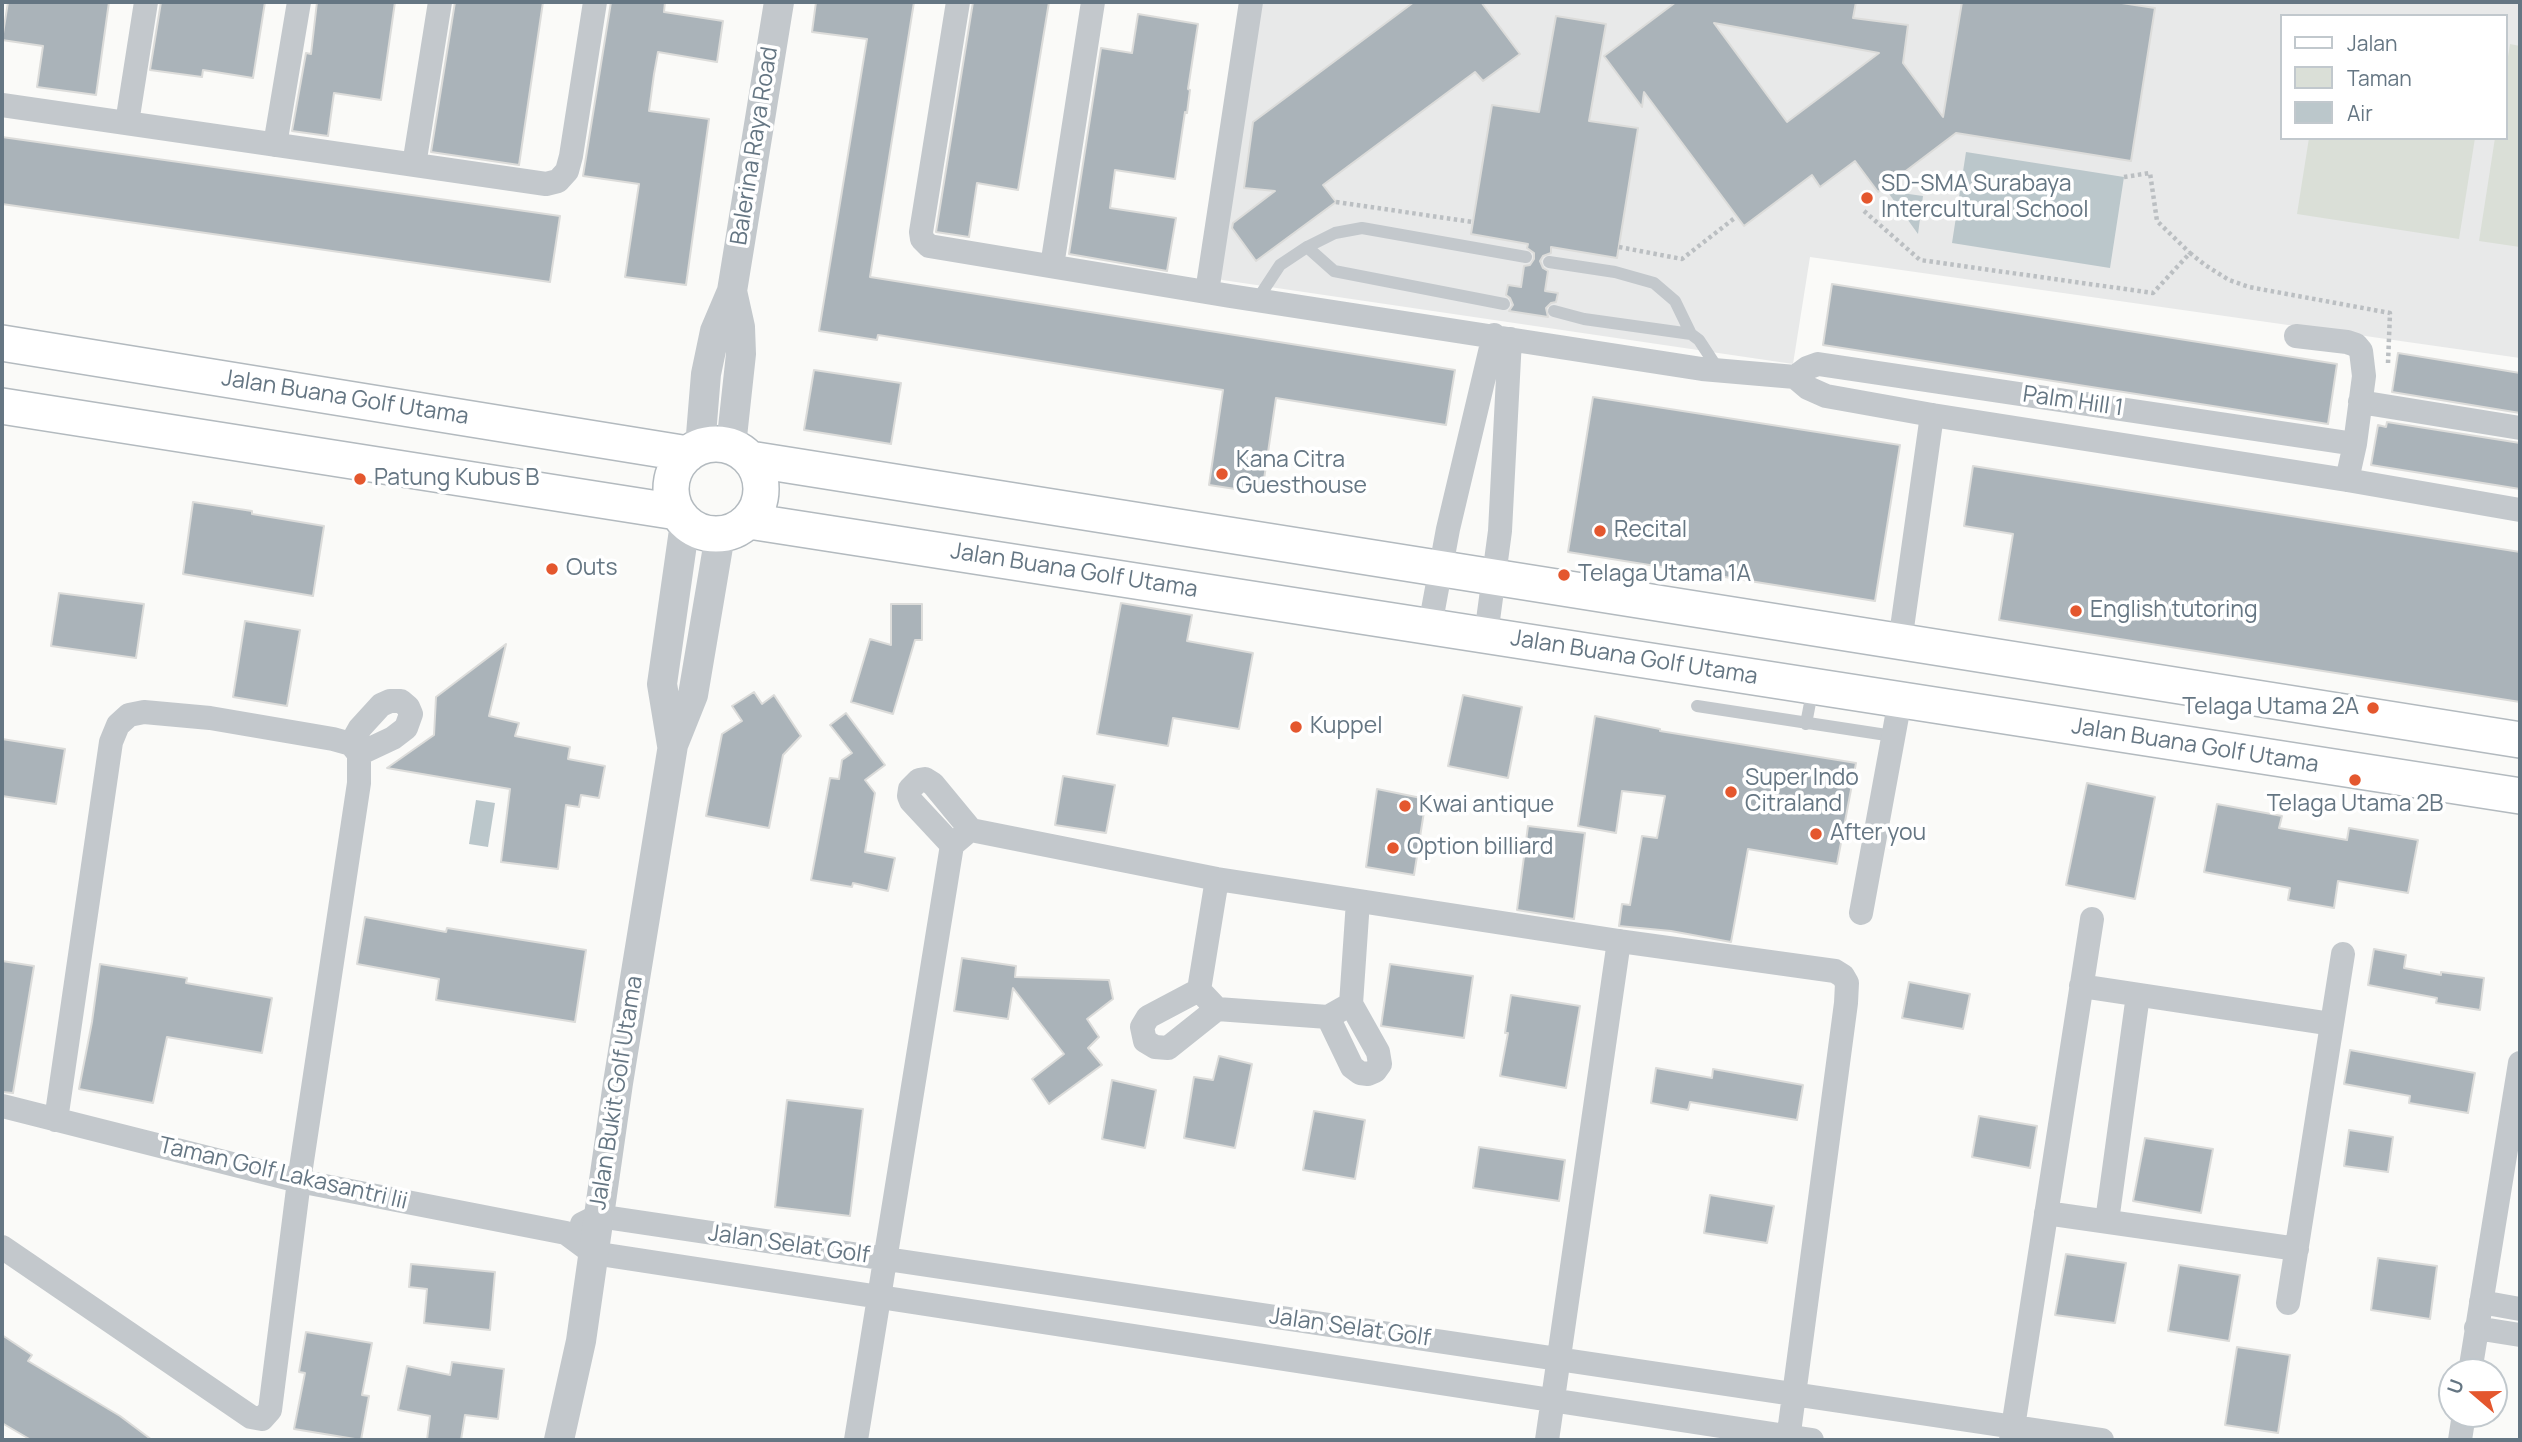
<!DOCTYPE html>
<style>
body{margin:0}
#map{position:relative;width:2522px;height:1442px;overflow:hidden;background:#fafaf8;font-family:Manrope,sans-serif}
canvas{display:block}
.frame{position:absolute;inset:0;border:4px solid #657683;pointer-events:none}
.legend{position:absolute;left:2280px;top:14px;width:228px;height:126px;box-sizing:border-box;background:#fff;border:2px solid #c1c8cd;margin:0;padding:9px 12px;list-style:none;font-size:21px;color:#657683}
.legend li{display:flex;align-items:center;gap:14px;height:35px}
.legend b{width:35px;border:2px solid #c1c8cd}
.north{position:absolute;left:2438px;top:1358px;width:70px;height:70px;box-sizing:border-box;background:#fff;border:2px solid #c1c8cd;border-radius:50%;rotate:290deg;font-size:19px;font-weight:700;line-height:28px;text-align:center;color:#657683}
.north::after{content:'';display:block;margin:auto;width:24px;height:32px;background:#e4572e;clip-path:polygon(50% 0,100% 100%,50% 72%,0 100%)}
</style>
<div id="map">
<canvas width="2522" height="1442"></canvas>
<div class="frame"></div>
<ul class="legend">
<li><b style="height:9px;background:#fff"></b>Jalan</li>
<li><b style="height:19px;background:#dadfd7"></b>Taman</li>
<li><b style="height:19px;background:#bbc7cb"></b>Air</li>
</ul>
<div class="north">U</div>
</div>
<script>
const c = document.querySelector('canvas').getContext('2d');
c.lineJoin = 'round';
function fillPath(path, color) { c.fillStyle = color; c.fill(path, 'evenodd'); }
const toPath = rows => new Path2D(rows.map(r => 'M' + r).join(''));
function trace(path, color, width, dash) { c.strokeStyle = color; c.lineWidth = width; c.lineCap = dash ? 'butt' : 'round'; c.setLineDash(dash || []); c.stroke(path); }
function label(font, color, halo, rows, align = 'center') {
  c.font = font + ' Manrope,sans-serif'; c.lineWidth = 7; c.setLineDash([]); c.textBaseline = 'middle'; c.strokeStyle = halo; c.fillStyle = color; for (const [text, x, y, turn = 0] of rows) {
    c.save(); c.translate(x, y); c.rotate((+turn || 0) * Math.PI / 180); c.textAlign = isNaN(turn) ? turn : align; if (halo) c.strokeText(text, 0, 0); c.fillText(text, 0, 0); c.restore();
  }
}
fillPath(toPath([
 [1242,2,2520,2,2520,358,1810,257,1793,364,1202,277],
 [2282,16,2506,16,2506,138,2282,138]
]), '#e8e9e9');
fillPath(toPath([
 [2510,44,2520,46,2520,247,2479,241,2495,138,2506,138,2506,69],
 [2309,138,2475,138,2459,239,2297,214]
]), '#dadfd7');
fillPath(toPath([
 [1966,152,2124,177,2110,268,1952,243],
 [1887,191,1923,196,1918,234],
 [476,800,495,803,488,847,469,844]
]), '#bbc7cb');
const building = toPath([
 [8,2,109,2,96,95,37,87,43,46,2,40,8,2],
 [161,2,265,2,253,78,203,70,202,77,150,70,161,2],
 [317,2,395,2,381,100,334,93,328,136,292,131,306,53,311,54,317,2],
 [455,2,543,2,519,165,431,152,455,2],
 [611,2,665,2,664,12,723,21,717,62,658,52,654,74,649,111,709,119,686,285,625,277,639,184,583,176,611,2],
 [816,2,914,2,870,277,1455,370,1446,425,1276,398,1262,493,1209,485,1223,390,878,335,877,340,819,331,867,39,812,32,816,2],
 [973,2,1049,2,1018,190,977,183,969,237,936,232,973,2],
 [1414,2,1481,2,1520,54,1483,81,1475,72,1323,185,1336,202,1256,261,1232,228,1233,223,1275,191,1244,188,1253,122,1414,2],
 [1676,2,1856,2,1853,18,1908,25,1903,63,1943,117,1962,2,2115,2,2155,8,2131,161,1956,133,1878,192,1855,161,1820,187,1812,175,1744,226,1644,92,1642,107,1604,56,1676,2],
 [1714,23,1879,53,1787,122,1714,23],
 [1138,14,1198,24,1188,89,1190,90,1187,113,1185,112,1175,179,1115,170,1110,208,1176,218,1167,271,1069,254,1101,48,1132,53,1138,14],
 [1556,16,1606,24,1589,121,1638,128,1617,258,1551,247,1551,253,1543,256,1540,261,1543,268,1548,271,1545,291,1558,293,1556,302,1551,303,1546,308,1548,317,1509,311,1513,305,1510,298,1506,295,1508,285,1521,287,1524,266,1530,265,1534,259,1534,253,1527,248,1528,244,1471,234,1492,105,1539,112,1556,16],
 [2,137,560,216,550,282,2,204,2,137],
 [1832,284,2337,364,2328,424,1823,345,1832,284],
 [2398,353,2520,373,2520,413,2392,392,2398,353],
 [814,370,901,383,891,444,804,430,814,370],
 [1593,397,1900,445,1875,601,1568,552,1593,397],
 [2387,422,2520,443,2520,489,2371,465,2378,425,2386,427,2387,422],
 [1973,466,2520,552,2520,702,1999,620,2013,534,1964,526,1973,466],
 [193,502,252,511,252,514,324,526,313,596,183,574,193,502],
 [59,593,144,604,136,658,51,646,59,593],
 [1121,603,1192,615,1187,641,1253,653,1239,729,1173,718,1168,746,1097,734,1121,603],
 [891,604,922,604,922,640,915,640,893,714,851,702,870,639,891,645,891,604],
 [245,621,300,630,287,706,233,697,245,621],
 [506,644,489,716,519,723,515,736,570,747,568,759,605,766,599,798,581,795,579,807,566,805,558,869,501,862,510,789,387,768,434,735,436,697,506,644],
 [754,692,762,704,774,695,801,736,783,755,769,828,706,816,722,734,742,721,732,706,754,692],
 [1463,695,1522,707,1508,778,1448,766,1463,695],
 [846,713,885,765,865,780,875,793,865,852,895,858,888,891,853,883,852,887,811,880,830,778,839,779,842,760,852,753,830,725,846,713],
 [1595,716,1660,729,1660,731,1856,763,1837,864,1748,849,1731,942,1671,931,1619,926,1622,904,1630,905,1642,836,1657,838,1665,796,1622,791,1616,833,1578,826,1595,716],
 [2,739,65,749,56,804,2,796,2,739],
 [1063,776,1115,785,1106,833,1055,825,1063,776],
 [2087,783,2155,797,2135,899,2066,885,2087,783],
 [1377,789,1426,799,1414,875,1366,867,1377,789],
 [2217,804,2282,816,2279,828,2347,840,2349,828,2418,840,2408,893,2338,881,2334,908,2288,900,2290,888,2204,872,2217,804],
 [1528,826,1585,833,1574,919,1517,910,1528,826],
 [365,917,446,932,447,928,586,950,575,1022,436,1000,439,979,357,964,365,917],
 [2374,949,2406,955,2404,968,2441,975,2441,972,2484,978,2480,1010,2436,1003,2437,998,2368,985,2374,949],
 [962,958,1016,966,1015,977,1109,980,1113,999,1087,1019,1099,1037,1088,1048,1102,1065,1049,1104,1032,1079,1064,1054,1013,988,1008,1019,954,1011,962,958],
 [2,961,34,966,13,1093,2,1092,2,961],
 [100,964,187,978,186,983,272,998,262,1053,167,1037,153,1103,79,1089,92,1022,100,964],
 [1390,964,1473,976,1464,1038,1381,1026,1390,964],
 [1909,982,1970,994,1963,1029,1902,1018,1909,982],
 [1511,995,1580,1006,1566,1088,1500,1076,1508,1033,1505,1033,1511,995],
 [2350,1050,2475,1073,2468,1113,2409,1103,2410,1096,2344,1084,2350,1050],
 [1219,1056,1252,1064,1235,1148,1184,1138,1194,1077,1213,1080,1219,1056],
 [1656,1068,1712,1078,1713,1069,1803,1085,1797,1120,1690,1102,1688,1110,1651,1103,1656,1068],
 [1112,1080,1156,1090,1145,1148,1102,1139,1112,1080],
 [787,1100,863,1109,850,1216,775,1207,787,1100],
 [1314,1111,1365,1120,1355,1179,1303,1170,1314,1111],
 [1979,1116,2037,1126,2030,1168,1972,1157,1979,1116],
 [2349,1130,2393,1137,2388,1172,2344,1166,2349,1130],
 [2145,1138,2213,1149,2201,1213,2133,1201,2145,1138],
 [1479,1147,1565,1160,1559,1201,1473,1188,1479,1147],
 [1710,1195,1774,1206,1767,1243,1704,1233,1710,1195],
 [2066,1254,2126,1263,2115,1323,2055,1315,2066,1254],
 [2378,1258,2437,1266,2430,1319,2371,1310,2378,1258],
 [411,1264,495,1272,490,1330,424,1323,427,1289,409,1287,411,1264],
 [2179,1265,2240,1275,2229,1341,2168,1331,2179,1265],
 [306,1332,372,1343,362,1395,369,1396,361,1440,294,1429,305,1373,299,1372,306,1332],
 [2,1335,32,1355,28,1361,120,1416,152,1440,31,1440,2,1423,2,1335],
 [2237,1347,2290,1355,2278,1433,2225,1425,2237,1347],
 [452,1362,504,1369,498,1419,465,1415,461,1440,427,1440,430,1416,398,1410,407,1366,450,1375,452,1362]
]);
fillPath(building, '#aab3b9');
trace(building, '#dcdcda', 2);
const secondary = toPath([
 [2,343,688,454],
 [2,406,677,512],
 '671 489a45 45 0 1 1 90 0a45 45 0 1 1-90 0Z',
 [750,459,2520,740],
 [749,521,2520,796]
]);
trace(secondary, '#b3babf', 38);
trace(toPath([
 [2124,177,2150,173,2157,221,2190,253],
 [1336,202,1473,222],
 [1864,211,1920,260,2153,293,2190,253,2205,265,2229,280,2249,287,2390,313,2388,363],
 [1619,247,1682,259,1736,217]
]), '#bbbfc2', 4.5, [3.5, 3.5]);
trace(toPath([
 [1307,247,1335,233,1362,228,1526,257],
 [1549,262,1615,272,1654,283,1675,301,1691,334],
 [1257,300,1280,265,1307,247,1334,271,1504,304],
 [1554,311,1584,319,1691,334,1699,340,1718,369],
 [1697,706,1893,736],
 [1806,724,1813,687]
]), '#c3c8cc', 12);
trace(toPath([
 [958,2,921,232,922,239,929,246,1230,296,1702,369,1795,377,1808,388,1826,396,1932,415,2347,480,2520,510],
 [2,105,546,184,558,181,567,171,571,156,595,2],
 [127,123,146,2],
 [275,145,299,2],
 [414,165,440,2],
 [1052,266,1093,2],
 [1207,292,1251,2],
 [2296,336,2347,342,2356,345,2361,351,2364,376,2355,444,2347,480],
 [1795,377,1807,368,1818,364,2355,444],
 [2360,402,2520,428],
 [1430,626,1448,529,1494,335],
 [1486,635,1500,531,1510,339],
 [1900,642,1932,415],
 [351,744,360,728,381,705,390,701,401,701,408,707,411,714,406,728,393,738,359,754],
 [952,845,911,801,909,796,910,789,919,780,925,779,933,784,971,830,1217,879,1619,941,1835,971,1843,976,1847,983,1846,1003,1788,1440],
 [1217,879,1199,990,1217,1009,1328,1017,1351,1004,1358,901],
 [1861,913,1900,700],
 [2081,986,2332,1024],
 [1199,990,1148,1017,1142,1027,1145,1041,1155,1047,1168,1048,1217,1009],
 [1328,1017,1352,1067,1360,1073,1368,1074,1375,1071,1380,1064,1378,1052,1351,1004],
 [2,1106,299,1181,566,1233,593,1253,1812,1440],
 [2046,1213,2297,1249],
 [2107,1221,2138,995],
 [582,1224,598,1216,2102,1440],
 [2,1247,251,1417,262,1419,270,1410,299,1181,359,783,359,754,351,744,333,739,210,718,144,712,129,715,118,725,111,742,56,1120],
 [2481,1302,2520,1309],
 [2288,1303,2343,954],
 [2476,1328,2520,1335],
 [2470,1372,2520,1063],
 [856,1440,952,845,965,834],
 [1547,1440,1619,941],
 [2011,1440,2092,919],
 [2460,1440,2464,1414]
]), '#c3c8cc', 24);
trace(toPath([
 [731,446,741,354,740,327,732,291],
 [700,447,706,374,715,331,732,291,779,2],
 [672,745,662,684,685,523],
 [559,1440,581,1341,618,1083,673,745,693,695,720,535]
]), '#c3c8cc', 30);
trace(secondary, '#fff', 35);
for (const [x, y, r, color] of [
 [1867,198,7,"#e4572e"],
 [1222,474,7,"#e4572e"],
 [360,479,7,"#e4572e"],
 [1600,531,7,"#e4572e"],
 [552,569,7,"#e4572e"],
 [1564,575,7,"#e4572e"],
 [2076,611,7,"#e4572e"],
 [2373,708,7,"#e4572e"],
 [1296,727,7,"#e4572e"],
 [2355,780,7,"#e4572e"],
 [1731,792,7,"#e4572e"],
 [1405,806,7,"#e4572e"],
 [1816,834,7,"#e4572e"],
 [1393,848,7,"#e4572e"]
]) { const dot = new Path2D(); dot.arc(x, y, r, 0, 2 * Math.PI); c.fillStyle = color; c.fill(dot); trace(dot, '#fff', 2.5); }
label('23px', '#657683', '#fff', [
 ["Balerina Raya Road",755,146,-81],
 ["Jalan Buana Golf Utama",345,398,9],
 ["Palm Hill 1",2073,402,8],
 ["Jalan Buana Golf Utama",1074,571,9],
 ["Jalan Buana Golf Utama",1634,658,9],
 ["Jalan Buana Golf Utama",2195,746,9],
 ["Jalan Bukit Golf Utama",617,1093,-81],
 ["Taman Golf Lakasantri Iii",283,1174,13],
 ["Jalan Selat Golf",789,1245,8],
 ["Jalan Selat Golf",1350,1328,8]
]);
label('23px', '#657683', '#fff', [
 ["SD-SMA Surabaya",1881,185],
 ["Intercultural School",1881,211],
 ["Kana Citra",1236,461],
 ["Guesthouse",1236,487],
 ["Patung Kubus B",374,479],
 ["Recital",1614,531],
 ["Outs",566,569],
 ["Telaga Utama 1A",1578,575],
 ["English tutoring",2090,611],
 ["Telaga Utama 2A",2359,708,"right"],
 ["Kuppel",1310,727],
 ["Super Indo",1745,779],
 ["Citraland",1745,805],
 ["Telaga Utama 2B",2355,805,"center"],
 ["Kwai antique",1419,806],
 ["After you",1830,834],
 ["Option billiard",1407,848]
], 'left');
</script>
